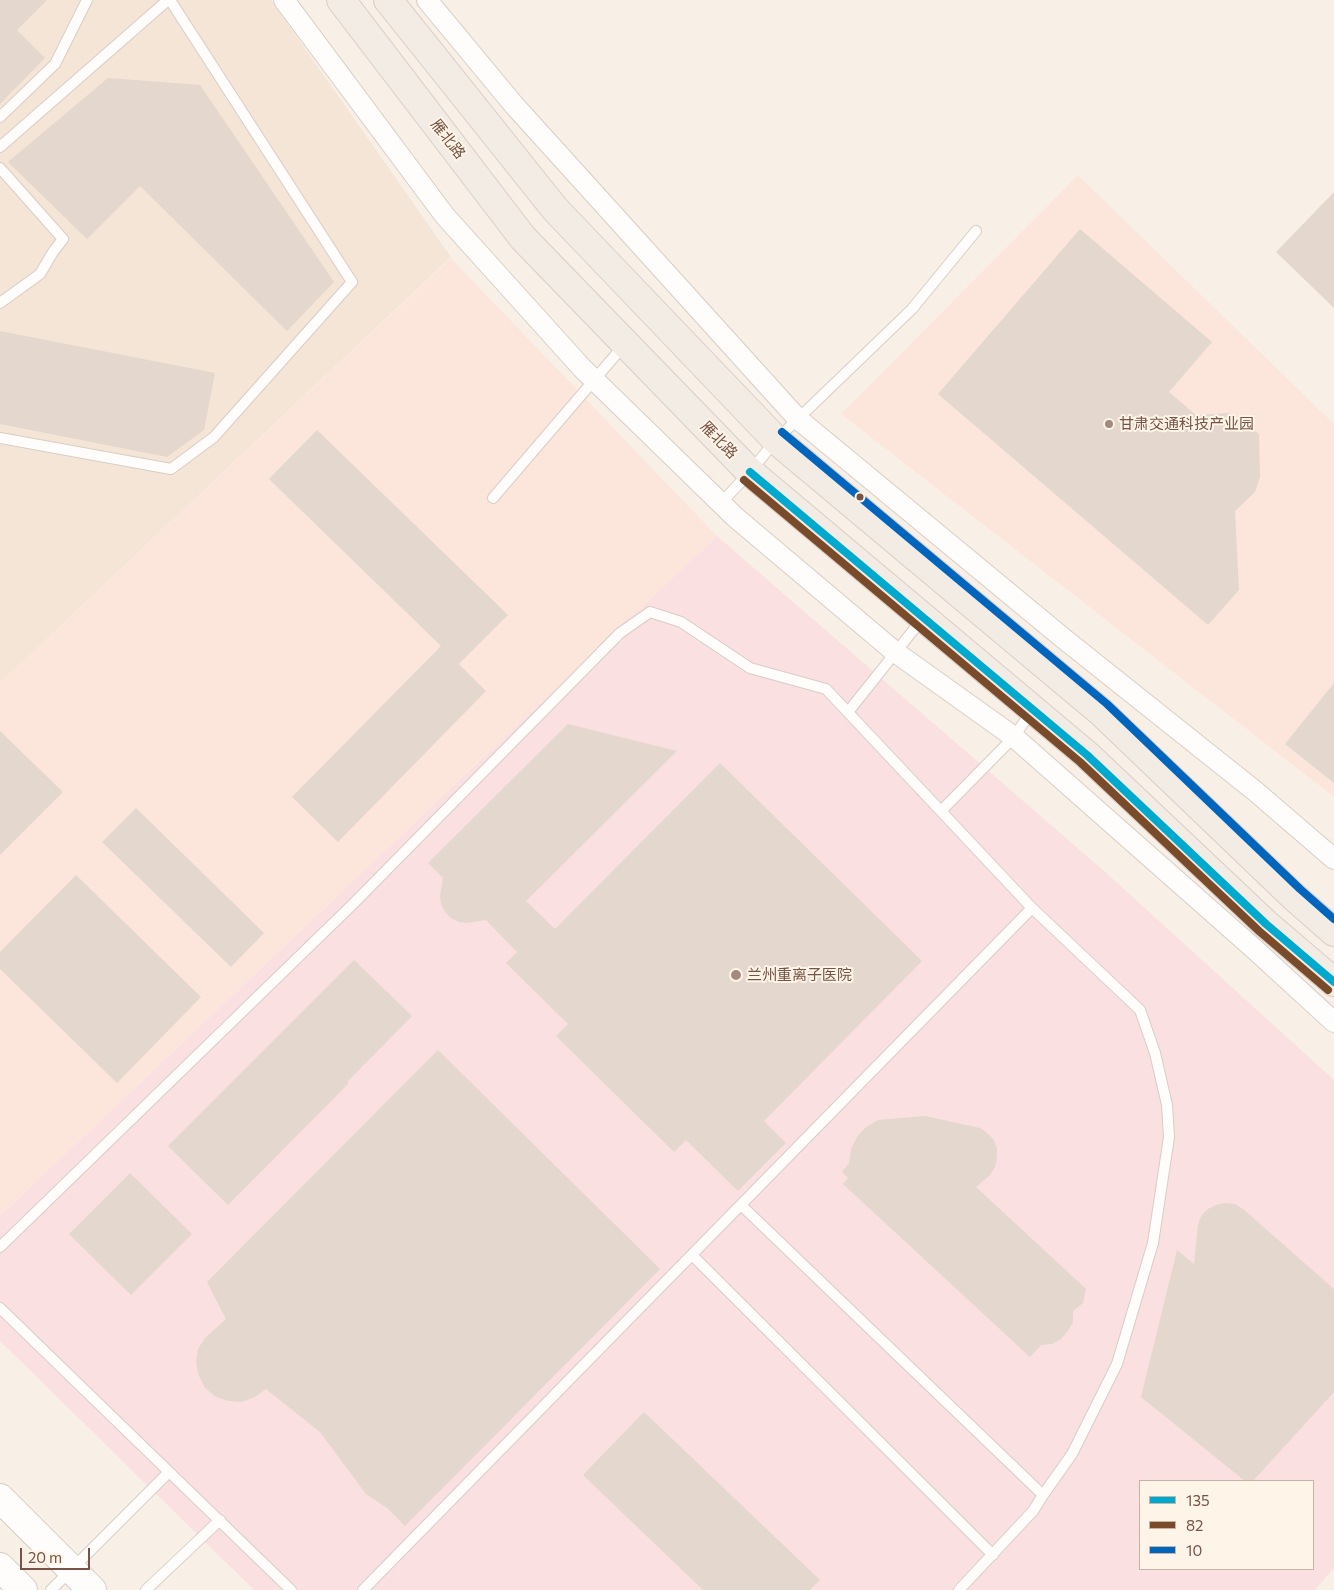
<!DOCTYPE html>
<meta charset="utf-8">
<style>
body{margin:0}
#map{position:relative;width:1334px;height:1590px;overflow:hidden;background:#f8f0e7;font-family:Commissioner,sans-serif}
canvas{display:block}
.legend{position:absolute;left:1139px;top:1480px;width:175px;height:90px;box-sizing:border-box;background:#fff4e8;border:1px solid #c8b4a7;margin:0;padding:6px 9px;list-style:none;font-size:15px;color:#765346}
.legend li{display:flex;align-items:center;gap:10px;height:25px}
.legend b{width:25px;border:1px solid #c8b4a7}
.scale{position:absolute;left:20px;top:1548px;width:70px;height:22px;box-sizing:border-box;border:2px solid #765346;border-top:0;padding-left:6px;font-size:15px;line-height:18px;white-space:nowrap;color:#765346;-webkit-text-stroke:4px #fff4e8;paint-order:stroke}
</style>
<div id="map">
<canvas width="1334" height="1590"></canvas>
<ul class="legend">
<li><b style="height:6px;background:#00a9ce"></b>135</li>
<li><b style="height:6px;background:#7a4b2a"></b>82</li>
<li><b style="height:6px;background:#0065bd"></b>10</li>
</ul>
<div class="scale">20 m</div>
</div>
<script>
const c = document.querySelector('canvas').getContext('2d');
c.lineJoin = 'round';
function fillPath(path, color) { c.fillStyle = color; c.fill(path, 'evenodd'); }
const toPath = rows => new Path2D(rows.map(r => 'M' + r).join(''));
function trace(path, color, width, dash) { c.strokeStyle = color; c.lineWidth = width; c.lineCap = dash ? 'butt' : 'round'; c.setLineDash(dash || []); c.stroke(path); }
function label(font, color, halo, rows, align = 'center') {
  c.font = font + ' Commissioner,"Noto Sans SC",sans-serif'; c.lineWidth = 4; c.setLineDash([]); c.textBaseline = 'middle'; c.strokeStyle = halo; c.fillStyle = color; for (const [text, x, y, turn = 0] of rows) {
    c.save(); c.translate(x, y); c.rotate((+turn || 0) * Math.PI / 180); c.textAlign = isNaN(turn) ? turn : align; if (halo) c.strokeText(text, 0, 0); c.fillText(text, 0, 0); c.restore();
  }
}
fillPath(toPath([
 [0,0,271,0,451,257,0,683]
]), '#f4e5d6');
fillPath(toPath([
 [1078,175,1334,424,1334,797,841,414],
 [451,258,717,536,0,1216,0,683]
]), '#fce6dc');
fillPath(toPath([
 [717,536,1103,870,1334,1080,1334,1568,1315,1590,254,1590,0,1341,0,1216],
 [1140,1481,1313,1481,1313,1569,1140,1569]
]), '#fae0e1');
fillPath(toPath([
 [0,0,47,0,17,30,45,58,0,104],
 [108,78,200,85,334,282,287,331,140,186,87,239,8,162],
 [1334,192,1334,308,1276,252],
 [1080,229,1212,342,1169,392,1196,415,1229,413,1259,434,1260,477,1255,492,1235,511,1239,590,1208,625,938,394],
 [0,331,215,373,204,430,167,457,0,424],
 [317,430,508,615,459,664,486,691,338,842,292,797,441,646,269,479],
 [1334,683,1334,783,1285,744],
 [568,724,677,751,526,901,555,929,720,763,922,961,764,1121,786,1143,738,1191,686,1140,674,1152,556,1036,568,1024,506,963,517,952,486,920,467,923,459,922,451,918,445,912,441,904,440,896,443,878,428,863],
 [0,731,63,792,0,855],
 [136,808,264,933,231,967,102,842],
 [76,875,201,997,117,1083,0,969,0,952],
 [354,960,412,1016,347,1082,349,1083,228,1205,168,1146],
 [438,1050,660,1269,405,1526,387,1508,366,1494,320,1432,266,1389,255,1397,242,1402,229,1401,216,1397,205,1388,199,1376,196,1363,198,1349,205,1338,226,1319,207,1282],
 [925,1116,980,1128,987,1133,994,1140,997,1149,997,1158,995,1167,990,1175,976,1187,1086,1289,1083,1303,1073,1311,1073,1322,1068,1331,1061,1339,1052,1344,1041,1345,1030,1357,843,1184,848,1178,842,1172,849,1163,851,1149,857,1137,866,1127,878,1120],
 [130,1173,192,1234,131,1295,69,1234],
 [1225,1203,1235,1204,1243,1209,1334,1289,1334,1392,1253,1481,1245,1481,1141,1397,1177,1250,1194,1264,1198,1225,1201,1216,1208,1209,1216,1205],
 [644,1412,820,1580,810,1590,703,1590,583,1475]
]), '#e4d7ce');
const service = toPath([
 [0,117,55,64,87,0],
 [0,147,168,0],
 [0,168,63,239,53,252,40,274,0,303],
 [0,438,171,469,214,437,352,282,170,0],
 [493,498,625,344],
 [721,503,750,472,776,440,912,309,976,231],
 [848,712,923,618],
 [941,811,1014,737,1032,710],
 [741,1205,1043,1495],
 [0,1247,353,904,620,633,650,612,681,622,750,668,826,689,1032,908,363,1590],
 [692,1255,993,1555],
 [0,1308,291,1590],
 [51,1590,169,1472],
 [146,1590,220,1520],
 [959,1590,1033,1511,1043,1495,1072,1454,1117,1364,1153,1243,1169,1137,1167,1105,1155,1053,1140,1010,1032,908]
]);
const minor = toPath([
 [284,0,445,216,582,368,735,517,895,652,1014,737,1252,947,1334,1022],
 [427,0,514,105,798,419,1063,638,1255,791,1334,859]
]);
const secondary = toPath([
 [0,1498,92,1590],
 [0,1567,23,1590]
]);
const primary = toPath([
 [341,0,523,238,750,472,1087,755,1266,924,1334,982],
 [388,0,555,209,776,440,1101,712,1293,896,1334,932]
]);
trace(service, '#d9cdc5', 12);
trace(minor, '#d9cdc5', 22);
trace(secondary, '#d8cbc3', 30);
trace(primary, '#d9cdc7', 30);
trace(service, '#fefdfb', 10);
trace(minor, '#fefdfb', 20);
trace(secondary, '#fefdfb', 28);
trace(primary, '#f2ece4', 28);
trace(toPath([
 [750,472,1087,755,1266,924,1334,982]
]), '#00a9ce', 8);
trace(toPath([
 [744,480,1080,762,1259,931,1328,990]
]), '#7a4b2a', 8);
trace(toPath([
 [782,432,1107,704,1300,889,1334,919]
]), '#0065bd', 8);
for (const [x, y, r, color] of [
 [1109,424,5,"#a48a7e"],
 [860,497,4.5,"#765346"],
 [736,975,6,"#a48a7e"]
]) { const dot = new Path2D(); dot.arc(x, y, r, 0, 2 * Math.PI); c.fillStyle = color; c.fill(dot); trace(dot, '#fff4e8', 2); }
label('15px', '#765346', '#fff4e8', [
 ["雁北路",448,139,52],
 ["雁北路",719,440,46]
]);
label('15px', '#765346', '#fff4e8', [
 ["甘肃交通科技产业园",1119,424],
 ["兰州重离子医院",747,975]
], 'left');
</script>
